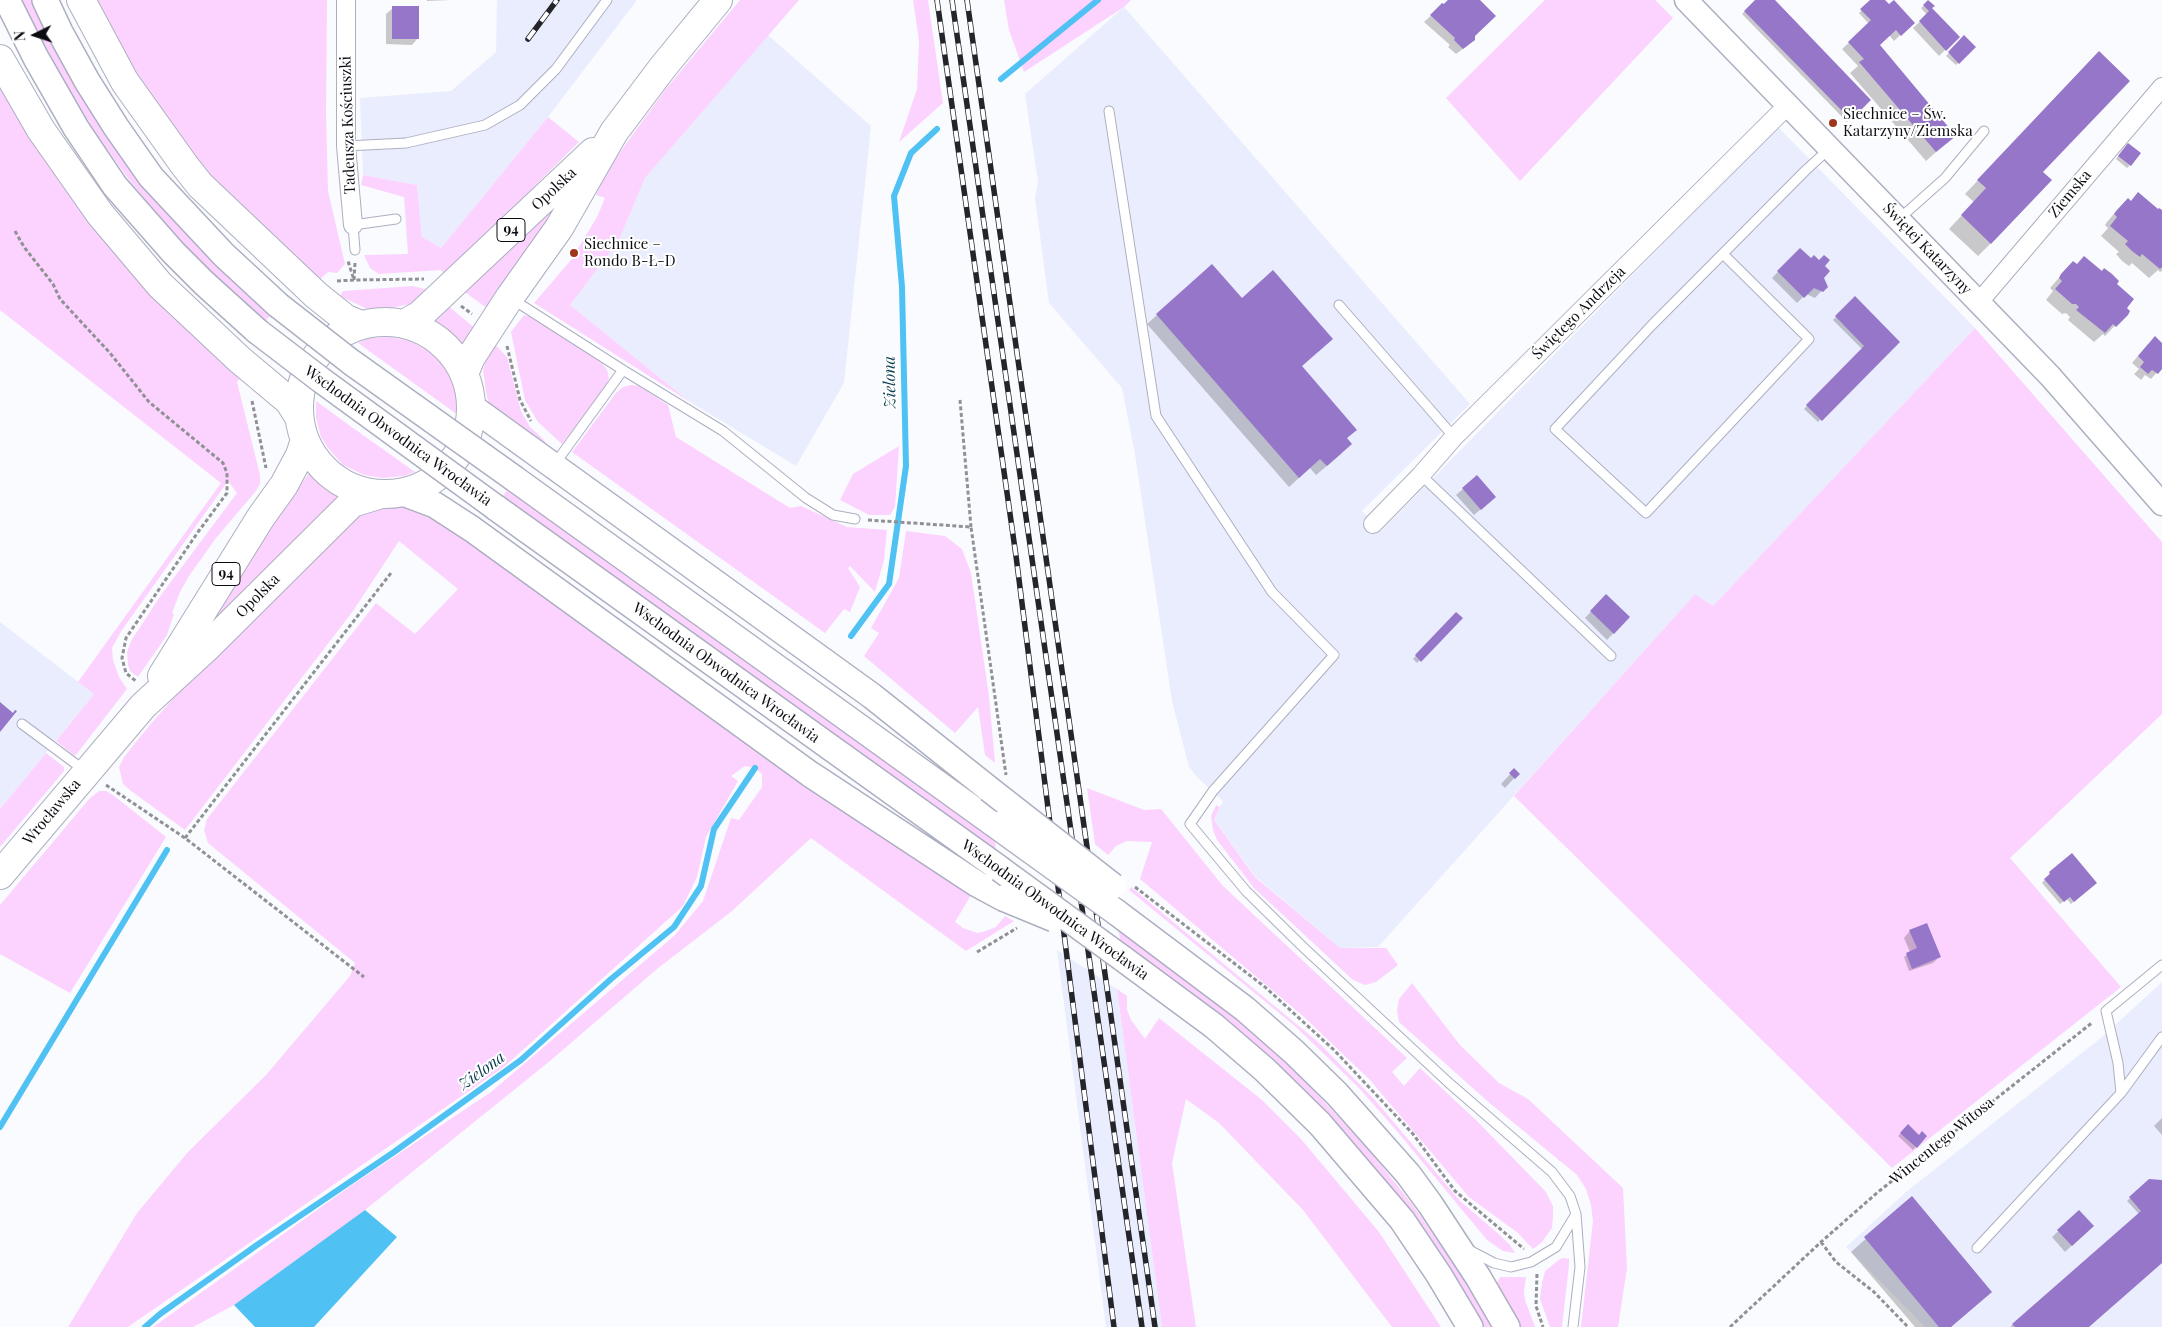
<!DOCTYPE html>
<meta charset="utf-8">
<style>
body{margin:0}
#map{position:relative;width:2162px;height:1327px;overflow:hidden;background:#fafbfe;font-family:"Playfair Display",serif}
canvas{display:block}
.north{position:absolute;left:10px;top:10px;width:50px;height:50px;-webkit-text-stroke:4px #fff;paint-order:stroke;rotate:266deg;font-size:14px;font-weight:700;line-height:20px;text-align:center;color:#0b0c12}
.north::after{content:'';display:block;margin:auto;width:18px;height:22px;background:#0b0c12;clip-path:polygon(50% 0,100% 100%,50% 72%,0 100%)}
</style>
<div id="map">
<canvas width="2162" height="1327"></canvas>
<div class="north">N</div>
</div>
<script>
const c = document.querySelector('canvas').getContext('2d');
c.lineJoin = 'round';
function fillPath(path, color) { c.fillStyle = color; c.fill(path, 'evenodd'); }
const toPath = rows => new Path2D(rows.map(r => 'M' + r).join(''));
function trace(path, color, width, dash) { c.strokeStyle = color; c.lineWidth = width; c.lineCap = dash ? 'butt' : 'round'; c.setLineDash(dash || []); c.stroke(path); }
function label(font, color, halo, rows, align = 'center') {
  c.font = font + ' "Playfair Display",serif'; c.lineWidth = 4; c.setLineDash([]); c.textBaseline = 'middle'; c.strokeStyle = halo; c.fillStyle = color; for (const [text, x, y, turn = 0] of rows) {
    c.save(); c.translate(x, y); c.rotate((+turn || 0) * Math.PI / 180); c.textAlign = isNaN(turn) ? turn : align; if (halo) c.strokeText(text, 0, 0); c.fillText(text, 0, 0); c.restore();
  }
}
fillPath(toPath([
 [497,0,637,0,548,117,441,248,422,237,417,185,363,175,360,98,451,91,496,52],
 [1124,7,1470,404,1362,511,1381,531,1778,127,1975,328,1713,606,1695,594,1378,947,1340,948,1255,876,1214,820,1223,801,1197,777,1189,767,1172,701,1135,454,1122,388,1049,303,1035,198,1038,182,1025,94],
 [768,35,871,126,844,383,796,466,690,402,570,305,618,242,645,178],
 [0,622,94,694,0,809],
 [1057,950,1117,989,1162,1327,1106,1327],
 [2162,982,2162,1327,1925,1327,1846,1247,1906,1192,2102,1037]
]), '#eaedfd');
fillPath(toPath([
 [21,0,31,0,48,35,130,168,184,232,272,313,265,322,215,278,171,231,130,181,94,131,61,75],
 [90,0,327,0,326,113,328,191,345,264,337,273,328,272,317,282,230,204,162,120],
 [740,0,799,0,645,178,618,242,570,305,690,402,534,303,571,260,597,217,605,198,596,195,603,179,618,155,665,90],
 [913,0,928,0,943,103,899,142,917,89,919,41],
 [1004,0,1131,0,1124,7,1024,72,1009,30],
 [1545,0,1655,0,1673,18,1520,181,1446,98],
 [0,83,59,182,125,261,242,375,237,382,260,475,260,484,256,491,216,538,189,576,180,592,172,613,174,614,167,635,138,677,130,671,128,665,127,652,131,641,161,595,237,493,228,481,122,630,112,648,113,660,119,677,127,689,75,756,56,741,94,694,78,682,221,483,0,310],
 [548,117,579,142,445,275,441,270,379,274,370,268,364,255,408,254,404,197,361,185,363,175,417,185,422,237,441,248],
 [569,190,488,309,462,290],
 [413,286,428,290,414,303,383,310,367,309,340,296,343,291],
 [447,305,476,329,466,345,461,345,448,332,433,322,434,319],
 [524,315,534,318,602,363,607,370,609,378,606,386,562,444,538,422,525,400,511,332],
 [1975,328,2162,542,2162,714,2010,858,2121,987,1892,1168,1514,796,1695,594,1713,606],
 [390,337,410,341,429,351,438,358,452,380,456,391,458,415,358,343,369,338],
 [494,343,507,357,521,411,530,427,544,440,549,449,490,406,487,398,483,370,486,359],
 [631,385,639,386,668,405,676,437,790,508,801,506,847,527,887,530,884,560,875,592,850,566,848,568,860,587,850,612,844,609,825,633,572,452,616,393,623,387],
 [316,401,353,428,415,472,404,476,383,478,364,475,343,465,328,448,321,437,316,418],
 [899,446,895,507,890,515,869,515,840,500,853,474],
 [310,472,318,482,338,497,206,628,288,502],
 [507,490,995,841,996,852,502,498],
 [407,506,416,508,440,522,612,645,973,892,955,922,963,928,977,933,983,932,996,927,1005,916,1014,921,966,951,811,838,732,911,657,969,550,1061,365,1210,234,1305,193,1327,153,1327,352,1185,491,1092,675,935,703,901,731,818,739,820,762,787,762,774,755,768,745,766,731,776,738,781,706,837,697,877,683,906,505,1066,128,1327,68,1327,137,1213,188,1152,266,1075,350,976,355,963,208,843,204,830,207,819,376,603,415,634,458,589,399,541,353,611,185,830,131,791,123,784,119,767,124,757,149,726,193,676,363,509],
 [906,531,945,536,962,549,971,573,989,696,995,763,985,755,978,707,955,733,864,656,879,633,871,628,899,578],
 [46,753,64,767,64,771,0,847,0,809],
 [1087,788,1144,810,1161,809,1223,886,1407,1058,1392,1072,1404,1086,1420,1068,1476,1120,1546,1192,1553,1206,1553,1216,1552,1228,1542,1242,1533,1249,1518,1233,1469,1197,1370,1080,1303,1016,1140,879,1152,842,1127,841,1116,846,1108,855,1095,844],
 [99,791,106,791,113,795,166,837,70,993,0,954,0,905,90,798],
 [1216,805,1220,807,1214,820,1255,877,1340,948,1386,948,1398,965,1376,982,1365,985,1353,980,1254,888,1217,840,1213,830,1211,816],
 [1131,887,1318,1042,1375,1100,1460,1201,1501,1236,1510,1245,1515,1253,1503,1251,1487,1240,1396,1130,1359,1088,1295,1026,1129,890],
 [1118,926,1171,965,1237,1019,1299,1075,1369,1150,1412,1204,1463,1278,1491,1327,1483,1327,1473,1310,1382,1178,1307,1093,1275,1063,1120,940],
 [1412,983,1460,1045,1499,1083,1528,1099,1623,1188,1627,1268,1618,1327,1581,1327,1593,1221,1591,1205,1586,1189,1577,1175,1486,1100,1399,1022,1397,1011,1399,999],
 [1117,989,1127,996,1127,1010,1131,1020,1145,1039,1159,1018,1262,1100,1301,1139,1379,1232,1441,1327,1392,1327,1303,1210,1219,1123,1186,1099,1172,1163,1196,1327,1162,1327],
 [1564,1258,1569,1259,1569,1265,1562,1327,1550,1327,1540,1299,1542,1283,1545,1271,1560,1259],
 [1500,1277,1526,1277,1524,1291,1525,1300,1535,1327,1520,1327,1497,1283]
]), '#fcd3ff');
fillPath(toPath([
 [365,1210,397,1237,314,1327,255,1327,234,1305]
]), '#4fc1f3');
fillPath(toPath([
 [427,0,451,0,427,1],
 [1448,0,1478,0,1474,36,1467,46,1456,54,1448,47,1450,45,1424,22],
 [1757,0,1772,0,1869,100,1847,122,1742,14],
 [1872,0,1883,0,1913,23,1894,41,1889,35,1878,45,1954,136,1926,161,1850,73,1858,66,1842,49,1869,24,1859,13],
 [1929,1,1931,8,1958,37,1939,56,1913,28,1927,15,1921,8],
 [393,8,418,38,412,45,386,44,386,14],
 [1964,37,1974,47,1956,65,1946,56],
 [2086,66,2041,172,1991,243,1978,256,1949,229,1974,202,1965,194],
 [2125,147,2130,165,2127,168,2116,159],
 [2130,202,2162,212,2162,271,2160,272,2158,270,2149,278,2132,263,2129,266,2122,261,2116,254,2119,252,2101,236,2108,228,2105,225,2107,222,2118,209],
 [1800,249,1811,260,1823,266,1822,278,1826,286,1815,298,1806,294,1797,303,1772,278],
 [2063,273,2115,284,2125,308,2129,311,2105,336,2103,334,2094,342,2068,320,2070,317,2066,313,2062,314,2046,300,2053,291,2050,288],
 [1855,298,1898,342,1818,422,1804,409,1862,349,1833,320],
 [1241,300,1355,430,1346,439,1341,454,1316,475,1310,468,1289,487,1147,324,1157,315],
 [2148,344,2162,344,2162,367,2151,379,2145,375,2141,380,2134,374,2139,369,2132,363],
 [1477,477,1488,503,1474,515,1456,495],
 [1606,596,1629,617,1607,640,1585,618],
 [1456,613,1461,618,1417,663,1413,659],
 [1514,770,1518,774,1505,788,1501,784],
 [2050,873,2092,885,2071,904,2067,899,2060,904,2042,883],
 [1910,931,1939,957,1933,963,1909,971,1904,957,1910,952,1904,938],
 [2162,1118,2162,1135,2154,1126],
 [1908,1126,1919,1136,1925,1136,1913,1150,1898,1136],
 [2149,1180,2162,1181,2162,1262,2088,1327,2010,1327,2139,1214,2127,1201],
 [1912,1198,1990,1291,1951,1327,1915,1327,1851,1252],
 [2079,1212,2086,1232,2065,1252,2052,1237]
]), '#0003');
trace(toPath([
 [1001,79,1098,0],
 [851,636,889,584,906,466,902,287,894,196,911,153,937,129],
 [0,1127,167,850],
 [145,1327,160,1314,257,1245,394,1152,521,1060,611,979,674,927,701,886,714,829,755,768]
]), '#4fc1f3', 6);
fillPath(toPath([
 [1448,0,1480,0,1496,16,1475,36,1475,40,1463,49,1454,40,1455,38,1430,15,1442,3,1444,4],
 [1755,0,1775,0,1871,100,1851,120,1744,11],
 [1870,0,1885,0,1889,4,1894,0,1915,23,1901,36,1896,30,1880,45,1956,136,1936,152,1859,62,1864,59,1848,42,1871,20,1860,9],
 [1928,0,1935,6,1932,8,1960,37,1946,51,1919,21,1929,11,1923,5],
 [392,6,419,6,419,39,392,39],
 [1964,35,1976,47,1959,64,1948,52],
 [2099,51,2130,81,2043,172,2052,180,1991,244,1961,215,1986,188,1977,180],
 [2128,143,2141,153,2131,166,2118,156],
 [2138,192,2158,209,2159,208,2162,210,2162,267,2160,269,2142,254,2140,257,2132,251,2125,244,2128,241,2110,226,2117,217,2114,214,2117,210,2128,198,2131,201],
 [1800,248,1811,258,1814,255,1819,260,1824,255,1830,260,1825,266,1830,271,1824,278,1828,287,1823,292,1814,288,1804,298,1777,271],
 [2084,256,2102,271,2104,268,2112,274,2119,281,2117,284,2134,299,2127,308,2130,311,2128,315,2116,327,2113,324,2105,333,2076,310,2079,307,2076,304,2072,304,2055,289,2062,281,2059,278,2061,274,2073,261,2077,264],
 [1212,264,1242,298,1273,270,1333,339,1302,366,1357,430,1347,438,1352,444,1327,466,1320,459,1299,478,1156,314],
 [1855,296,1900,342,1822,421,1806,405,1864,346,1835,316],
 [2155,336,2162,343,2162,369,2158,374,2152,370,2148,374,2140,367,2144,362,2138,356],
 [1477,475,1496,497,1481,510,1462,488],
 [1606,594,1630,617,1614,634,1590,611],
 [1456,612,1463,618,1421,662,1415,655],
 [0,702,13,713,15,710,17,711,0,732],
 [1514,768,1520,774,1515,779,1509,773],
 [2072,853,2097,883,2074,902,2070,897,2064,902,2044,879,2050,874,2049,872],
 [1927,923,1941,957,1912,969,1906,953,1917,948,1909,930],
 [1908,1124,1919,1135,1922,1131,1927,1136,1917,1148,1900,1133],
 [2149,1179,2162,1180,2162,1263,2089,1327,2015,1327,2012,1324,2141,1211,2129,1197],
 [1912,1196,1992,1292,1951,1327,1939,1327,1864,1237],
 [2079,1210,2094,1226,2072,1246,2057,1230]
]), '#9676c8');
const service = toPath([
 [1109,111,1156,416,1272,592,1334,655,1213,791,1190,824,1246,891,1303,947,1449,1083,1552,1172,1570,1196,1576,1214,1580,1267,1573,1327],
 [346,146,406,143,485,125,520,105,556,69,607,0],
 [1899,219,1945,178,1984,131],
 [355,250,353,225,396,219],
 [1723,254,1809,339,1646,513,1555,429,1652,325,1806,170,1830,148],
 [512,299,623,370,723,431,806,498,833,515,855,519],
 [1339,305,1454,437],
 [554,465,623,370],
 [1421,475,1611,656],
 [22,724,84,770],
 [2121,1093,2162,1037],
 [1977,1248,2121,1093,2118,1063,2106,1011,2162,965],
 [1471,1251,1494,1263,1511,1267,1531,1262,1556,1247,1576,1214]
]);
const minor = toPath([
 [346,0,346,146,353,225],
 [1979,302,2162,87],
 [1373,524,1421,475,1454,437,1788,105]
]);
const tertiary = toPath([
 [1686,0,2050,376,2162,504]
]);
const secondary = toPath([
 [7,0,36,58,76,128,115,186,173,252,204,283,257,331],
 [45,0,60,32,87,81,116,127,151,177,224,255,278,305],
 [472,407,872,696,989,789],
 [515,479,994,824],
 [403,493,435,505,472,529,810,774,977,884,1003,898],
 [495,507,1000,869],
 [1116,912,1245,1009,1294,1052,1337,1094,1408,1174,1430,1204,1478,1277,1507,1327],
 [1122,958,1214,1026,1265,1070,1320,1124,1402,1220,1439,1275,1470,1327]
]);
const primary = toPath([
 [81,0,125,82,185,166,200,185,316,295,346,319,361,325],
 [0,59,41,130,100,214,160,285,240,360,289,401,299,417],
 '299 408a86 86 0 1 1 172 0a86 86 0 1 1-172 0Z',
 [404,324,420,315,593,152],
 [464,374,471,357,510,297,559,228,614,132,663,67,718,0],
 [162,676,261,517,284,485,300,455,305,440],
 [0,875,143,706,205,649,352,503,378,495]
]);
trace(service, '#acafc0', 11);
trace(minor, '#acafc0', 20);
trace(tertiary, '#acafc0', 25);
trace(secondary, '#acafc0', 28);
trace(primary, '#acafc0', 30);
trace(toPath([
 [15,231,24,247,53,284,60,299,110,353,149,402,223,463,227,473,227,493,198,532,126,638,122,658,126,673,137,682],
 [355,263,354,280,424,279],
 [337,281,354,280,348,261],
 [461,306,472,314],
 [507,346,520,400,531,421],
 [960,400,971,527],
 [252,401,266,468],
 [868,520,971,527,1006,775],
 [106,785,185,838,364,977],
 [185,838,391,573],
 [1135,887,1265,987,1334,1050,1413,1134,1455,1191,1524,1249],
 [977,952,1017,928],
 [1821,1242,1836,1262,1874,1292,1908,1327],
 [1537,1274,1536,1306,1543,1327],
 [1730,1327,1821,1242,1878,1192,2093,1022]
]), '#909195', 3, [4, 2.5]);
trace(service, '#fff', 9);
trace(minor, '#fff', 18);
trace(tertiary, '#fff', 22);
trace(secondary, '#fff', 25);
trace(primary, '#fff', 28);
const rail = toPath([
 [937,0,1016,556,1114,1327],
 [952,0,1142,1327],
 [967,0,1155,1327],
 [528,39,557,0]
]);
trace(rail, '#24252b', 5.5);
trace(rail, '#fff', 4, [11]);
const secondaryBridge = toPath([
 [278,305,351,362,515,479],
 [257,331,321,380,495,507],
 [989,789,1113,886],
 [994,824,1116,912],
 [1000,869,1122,958],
 [1003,898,1054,919]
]);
trace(secondaryBridge, '#acafc0', 28, []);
trace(secondaryBridge, '#fff', 25);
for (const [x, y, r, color] of [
 [1833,123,5,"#9e361c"],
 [574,253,5,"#9e361c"]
]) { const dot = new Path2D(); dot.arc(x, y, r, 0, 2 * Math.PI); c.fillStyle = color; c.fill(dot); trace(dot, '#fff', 2); }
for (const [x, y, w] of [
 [511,230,28],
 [226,574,28]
]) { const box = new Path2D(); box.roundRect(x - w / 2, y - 11.5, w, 23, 4); c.fillStyle = '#fff'; c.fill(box); trace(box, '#0b0c12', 1); }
label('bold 14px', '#0b0c12', null, [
 ["94",511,230],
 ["94",226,574]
]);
label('15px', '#0b0c12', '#fff', [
 ["Siechnice – Św.",1843,114],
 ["Katarzyny/Ziemska",1843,131],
 ["Siechnice –",584,244],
 ["Rondo B-Ł-D",584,261]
], 'left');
label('15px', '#0b0c12', '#fff', [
 ["Tadeusza Kościuszki",348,125,-92],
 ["Opolska",554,189,-43],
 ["Ziemska",2070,194,-50],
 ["Świętej Katarzyny",1927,249,46],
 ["Świętego Andrzeja",1579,313,-45],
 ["Wschodnia Obwodnica Wrocławia",398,436,36],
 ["Opolska",258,596,-45],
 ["Wschodnia Obwodnica Wrocławia",726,673,36],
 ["Wrocławska",52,812,-50],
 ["Wschodnia Obwodnica Wrocławia",1055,910,36],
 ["Wincentego Witosa",1942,1141,-39]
]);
label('italic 16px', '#093c50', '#fff', [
 ["Zielona",890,382,-91],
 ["Zielona",482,1071,-36]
]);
</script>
